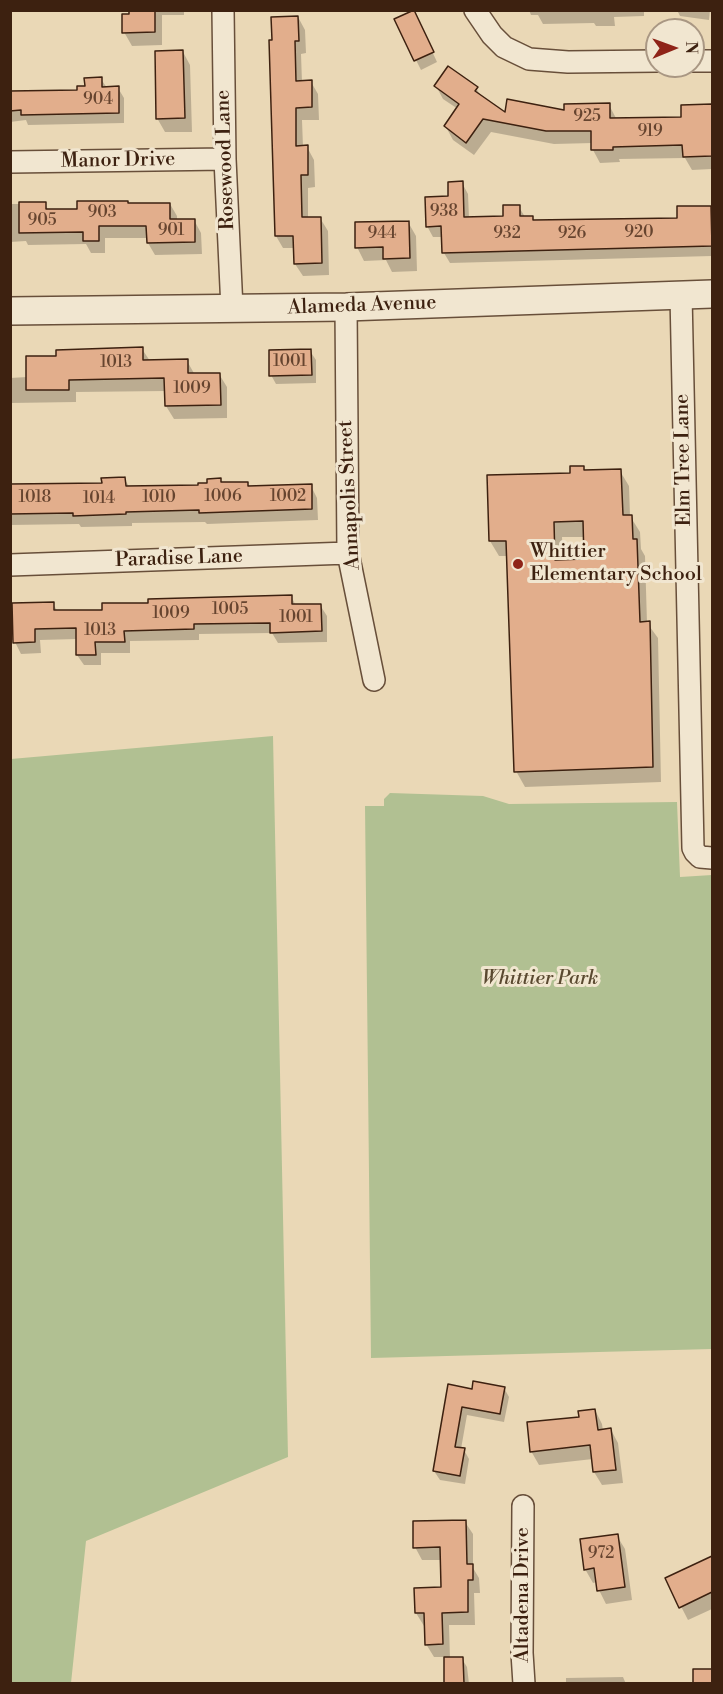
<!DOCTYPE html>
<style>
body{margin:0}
#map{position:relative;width:723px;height:1694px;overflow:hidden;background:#ead8b6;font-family:"Libre Bodoni",serif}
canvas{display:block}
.frame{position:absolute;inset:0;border:12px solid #3d2110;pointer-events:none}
.north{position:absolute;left:645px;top:18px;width:60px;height:60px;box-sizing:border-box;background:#f1e6d0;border:2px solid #a99783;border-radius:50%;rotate:89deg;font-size:16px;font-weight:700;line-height:24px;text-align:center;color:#3d2110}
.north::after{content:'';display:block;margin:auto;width:21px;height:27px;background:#8f2418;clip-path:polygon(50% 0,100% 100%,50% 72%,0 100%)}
</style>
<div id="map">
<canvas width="723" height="1694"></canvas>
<div class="frame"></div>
<div class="north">N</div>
</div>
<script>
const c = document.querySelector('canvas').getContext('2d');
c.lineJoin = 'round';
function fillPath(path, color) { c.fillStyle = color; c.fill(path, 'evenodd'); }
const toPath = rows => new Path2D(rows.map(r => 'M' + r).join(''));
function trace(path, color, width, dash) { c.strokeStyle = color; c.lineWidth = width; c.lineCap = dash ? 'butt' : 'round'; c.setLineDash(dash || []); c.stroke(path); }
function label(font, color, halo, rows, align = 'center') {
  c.font = font + ' "Libre Bodoni",serif'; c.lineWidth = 6; c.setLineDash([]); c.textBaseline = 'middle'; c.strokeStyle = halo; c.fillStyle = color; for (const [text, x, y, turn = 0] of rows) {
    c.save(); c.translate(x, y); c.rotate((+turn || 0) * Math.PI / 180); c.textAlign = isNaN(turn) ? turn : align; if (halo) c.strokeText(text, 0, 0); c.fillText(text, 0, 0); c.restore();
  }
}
fillPath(toPath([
 [273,736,288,1457,86,1541,71,1683,11,1683,11,759],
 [390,793,483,796,509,804,677,802,680,877,712,875,712,1349,371,1358,365,806,384,806,384,799]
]), '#b1c092');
fillPath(toPath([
 [130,10,184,10,184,15,162,15,162,45,132,46,124,32,131,16],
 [529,10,644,10,644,16,614,17,615,26,596,26,594,23,543,24,538,15,531,15],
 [677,10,710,10,709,20,680,16],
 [298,17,305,30,306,53,301,54,302,82,311,82,318,94,319,120,302,120,303,147,307,147,314,160,315,187,308,188,308,219,320,218,328,231,329,275,303,276,295,264,295,248,283,248,276,236,271,42],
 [396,20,418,21,437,62,421,70],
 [183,52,190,65,192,132,165,132,157,118],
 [101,79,107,88,118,88,124,98,124,123,28,125,26,120,10,122,10,92,78,91],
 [436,86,476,88,482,98,506,115,565,112,609,105,617,120,683,119,683,106,712,106,712,169,692,170,685,158,619,159,620,162,600,163,593,150,593,143,554,144,491,132,474,155,453,140,446,127,458,109,443,99],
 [462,183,468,194,469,218,505,218,519,207,525,217,532,217,535,221,679,219,710,207,712,211,712,256,450,263,444,253,443,237,433,237,427,226],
 [10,204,45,204,49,211,170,204,177,216,177,221,194,220,201,233,202,254,155,255,148,243,148,238,105,238,105,253,91,253,86,244,28,245,26,241,10,242],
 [408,222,416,236,417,271,392,272,386,260,364,261,357,247],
 [142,349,150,361,187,361,195,375,219,374,227,387,227,418,174,419,166,406,166,391,76,392,76,402,11,403,10,417,10,378,27,377,58,357],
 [310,351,316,360,316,383,276,384,271,375],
 [583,467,586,472,620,471,629,486,630,516,640,532,641,549,645,556,647,623,658,638,661,782,525,787,516,771,508,556,499,556,490,541,572,474],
 [562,537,585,537,586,560,563,561],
 [124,478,130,488,200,486,220,480,223,484,247,483,249,487,311,486,317,498,318,520,207,524,205,522,132,523,132,526,81,527,79,524,10,525,10,485,103,484],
 [291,596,296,606,320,605,327,616,327,642,278,643,272,633,199,634,199,640,130,641,130,653,101,653,101,665,84,665,77,655,77,639,40,640,41,653,21,654,14,640,10,640,10,605,53,604,58,612,103,611,150,604],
 [449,1386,473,1390,504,1388,509,1397,504,1422,467,1415,461,1449,464,1450,469,1459,465,1484,440,1480,434,1471],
 [595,1410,602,1424,603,1431,611,1430,618,1443,623,1483,602,1485,594,1472,593,1459,539,1465,531,1451],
 [465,1522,473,1534,473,1568,479,1578,480,1593,474,1593,475,1625,449,1625,450,1659,462,1659,467,1667,469,1684,446,1684,445,1657,434,1657,426,1644,426,1626,424,1626,416,1613,442,1589,442,1560,422,1560,415,1547],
 [617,1536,625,1549,632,1600,606,1604,599,1590,597,1582,593,1583,585,1569],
 [712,1558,712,1609,688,1620,667,1579],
 [623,1677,626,1684,566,1684,566,1678]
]), '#0003');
const building = toPath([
 [129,10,155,10,155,32,122,33,122,14,129,14,129,10],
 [414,10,434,52,414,61,394,19,414,10],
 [298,16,299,41,295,41,296,81,312,80,312,107,296,108,296,146,308,145,308,175,301,175,302,217,321,217,322,263,294,264,293,236,275,236,269,40,272,40,271,17,298,16],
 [183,50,185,118,156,119,155,51,183,50],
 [448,66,478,87,475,91,505,112,507,99,564,110,564,104,610,103,610,118,681,117,681,105,712,104,712,156,683,157,682,145,613,147,613,150,591,150,591,131,546,131,483,119,466,143,444,126,459,104,434,86,448,66],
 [102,77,102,87,119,86,119,113,21,115,21,110,10,111,10,91,77,90,77,86,85,86,84,78,102,77],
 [463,181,464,217,503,216,503,205,520,205,520,216,533,216,533,220,677,218,677,206,711,206,712,246,442,253,441,226,426,227,425,197,448,196,448,182,463,181],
 [77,201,128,201,128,203,170,203,170,219,195,219,195,242,147,243,146,226,99,226,99,241,83,241,83,232,19,233,19,202,46,202,46,209,77,209,77,201],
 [409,221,410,258,383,259,383,247,355,248,355,222,409,221],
 [143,347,143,360,188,359,188,373,220,373,221,405,165,406,164,378,69,380,69,390,26,390,26,356,56,356,56,350,143,347],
 [311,349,312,375,269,376,269,350,311,349],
 [570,466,584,466,584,470,621,469,623,515,632,515,633,539,637,539,640,622,650,621,653,767,514,772,506,541,489,541,487,475,570,473,570,466],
 [583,521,584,559,555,560,554,522,583,521],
 [125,477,126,486,198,485,198,483,207,483,207,479,221,478,221,482,248,482,248,486,312,484,312,509,199,513,199,510,126,512,126,514,73,516,73,513,10,514,10,484,102,483,101,478,125,477],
 [292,595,292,604,321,604,322,631,270,633,270,623,194,624,194,629,124,631,125,642,95,642,96,655,76,655,76,628,35,629,35,642,13,643,12,603,54,602,54,610,102,610,102,603,148,603,148,599,292,595],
 [473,1381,505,1387,500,1414,462,1407,455,1447,465,1448,460,1476,433,1471,448,1384,472,1389,473,1381],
 [595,1409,598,1430,611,1428,616,1470,593,1472,590,1445,530,1452,527,1422,579,1417,578,1411,595,1409],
 [466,1520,467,1564,473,1564,473,1580,468,1580,468,1612,442,1613,443,1644,425,1645,424,1613,415,1613,414,1588,441,1587,440,1547,413,1548,413,1521,466,1520],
 [618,1534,625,1587,597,1591,594,1568,584,1570,580,1539,618,1534],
 [712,1556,712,1592,679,1608,665,1578,712,1556],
 [444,1657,463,1657,464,1683,444,1683,444,1657],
 [693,1669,712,1669,712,1683,693,1683,693,1669]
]);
fillPath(building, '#e2ae8c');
trace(building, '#3d2110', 1.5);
const minor = toPath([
 [223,10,225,159,232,309],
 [475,10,492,35,504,47,529,59,568,62,657,61],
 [693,61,712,61],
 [10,162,225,159],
 [681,295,693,848,695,852,700,857,712,858],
 [346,307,348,553,374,680],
 [10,565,348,553],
 [523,1506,522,1653,524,1684]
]);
const tertiary = toPath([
 [10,311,346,307,712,294]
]);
trace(minor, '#684f3a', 24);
trace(tertiary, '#684f3a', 30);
trace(minor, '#f1e6d0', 21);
trace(tertiary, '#f1e6d0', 27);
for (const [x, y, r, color] of [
 [518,564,6,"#8f2418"]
]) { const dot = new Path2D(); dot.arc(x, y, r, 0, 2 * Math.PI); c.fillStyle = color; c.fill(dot); trace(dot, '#f1e6d0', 2); }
label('16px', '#66442f', null, [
 ["904",98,100],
 ["925",587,117],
 ["919",650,132],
 ["938",444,212],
 ["903",102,213],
 ["905",42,221],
 ["901",171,231],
 ["920",639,233],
 ["944",382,234],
 ["932",507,234],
 ["926",572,234],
 ["1001",290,362],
 ["1013",116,363],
 ["1009",192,389],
 ["1006",223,497],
 ["1002",288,497],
 ["1018",35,498],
 ["1010",159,498],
 ["1014",99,499],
 ["1005",230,610],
 ["1009",171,614],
 ["1001",296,618],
 ["1013",100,631],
 ["972",601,1554]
]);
label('20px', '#3d2110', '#f1e6d0', [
 ["Rosewood Lane",226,160,-92],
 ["Manor Drive",118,161,-1],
 ["Alameda Avenue",362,306,-2],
 ["Elm Tree Lane",684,460,-91],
 ["Annapolis Street",350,495,-93],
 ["Paradise Lane",179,559,-2],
 ["Altadena Drive",523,1595,-90]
]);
label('20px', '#3d2110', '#f1e6d0', [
 ["Whittier",530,552],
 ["Elementary School",530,575]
], 'left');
label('italic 20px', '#5a4930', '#f1e6d0', [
 ["Whittier Park",540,979]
]);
</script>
